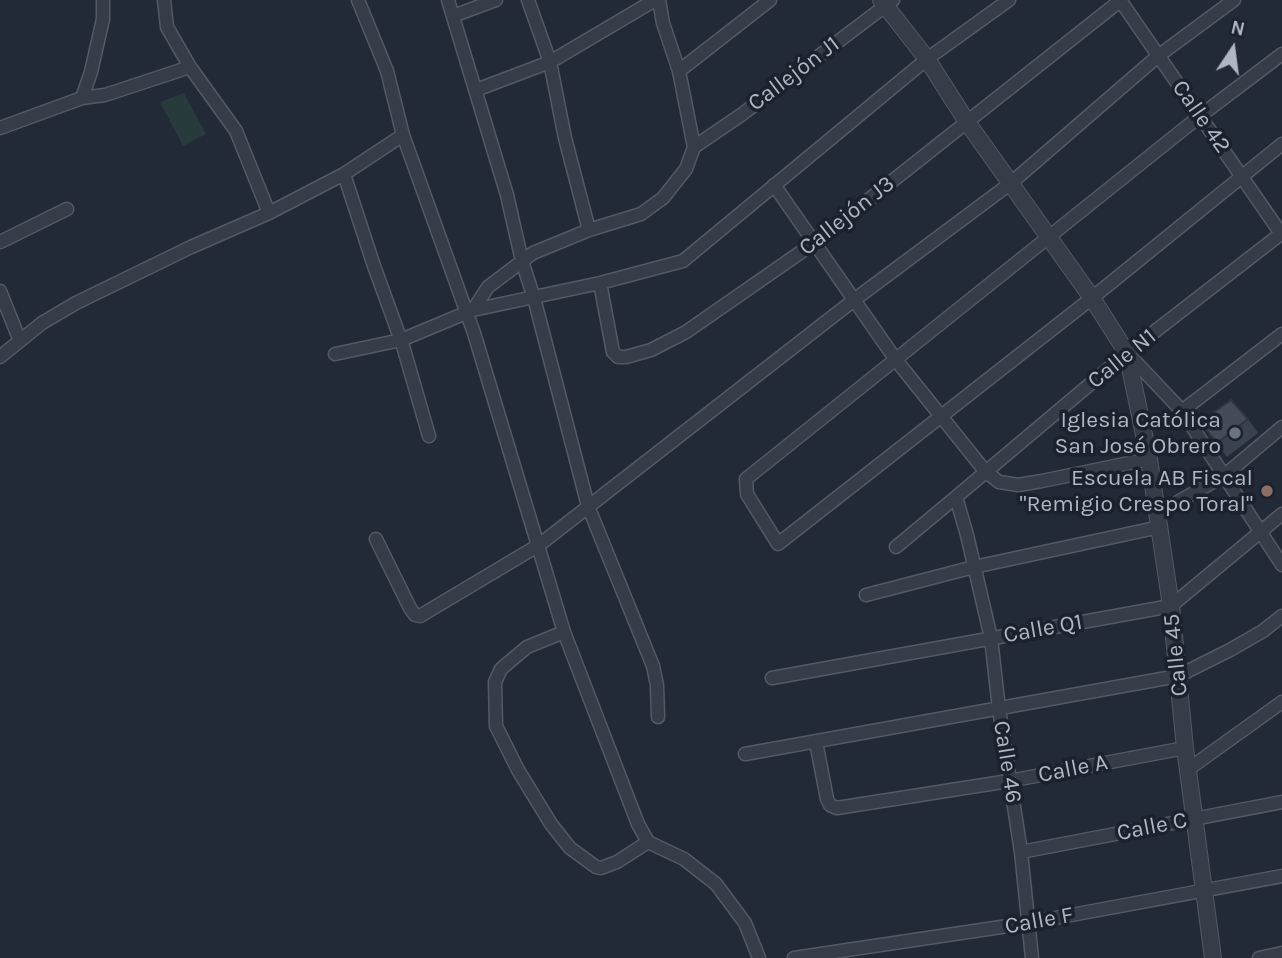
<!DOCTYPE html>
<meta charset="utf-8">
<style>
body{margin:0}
#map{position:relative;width:1282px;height:958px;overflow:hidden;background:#222a37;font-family:Karla,sans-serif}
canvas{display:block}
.north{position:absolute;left:1198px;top:14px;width:70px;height:70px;-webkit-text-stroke:5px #1b212d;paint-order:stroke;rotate:13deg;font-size:19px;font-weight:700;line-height:28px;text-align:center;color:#b1b6c4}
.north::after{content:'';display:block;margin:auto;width:24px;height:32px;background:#b1b6c4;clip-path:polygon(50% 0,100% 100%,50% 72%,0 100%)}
</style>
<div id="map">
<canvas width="1282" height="958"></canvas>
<div class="north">N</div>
</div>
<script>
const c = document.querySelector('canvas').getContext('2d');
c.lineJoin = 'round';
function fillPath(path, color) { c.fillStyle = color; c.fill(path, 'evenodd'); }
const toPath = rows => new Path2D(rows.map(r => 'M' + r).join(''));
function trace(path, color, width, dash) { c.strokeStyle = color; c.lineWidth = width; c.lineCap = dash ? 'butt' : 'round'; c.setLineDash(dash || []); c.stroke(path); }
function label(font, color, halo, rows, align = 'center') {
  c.font = font + ' Karla,sans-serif'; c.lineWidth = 7; c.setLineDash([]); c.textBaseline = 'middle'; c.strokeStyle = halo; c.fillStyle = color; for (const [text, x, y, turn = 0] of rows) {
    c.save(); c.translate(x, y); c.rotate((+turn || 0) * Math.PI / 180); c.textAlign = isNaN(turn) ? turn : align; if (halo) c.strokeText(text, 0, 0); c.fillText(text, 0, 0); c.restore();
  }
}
fillPath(toPath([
 [184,93,206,134,183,146,160,102]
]), '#283a3c');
const minor = toPath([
 [164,0,167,27,190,67,236,131,269,213],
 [358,0,387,71,403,135,474,333,564,632,638,824,648,842,684,859,716,884,745,923,759,958],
 [448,0,507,195,522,261,534,298,588,506,653,666,657,685,658,717],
 [528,0,550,62,565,138,589,230],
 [1120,0,1282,235],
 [453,16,496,0],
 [1282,54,1200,116,746,479,747,494,778,544,1092,298,1282,144],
 [679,71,770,0],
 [476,90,550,62,655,0],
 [82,98,105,95,190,67],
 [0,128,82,98,91,72,103,19,103,0],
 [694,147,741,115,893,0],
 [344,174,373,263,403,346,429,436],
 [774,185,896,360,985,471,999,482,1018,485,1042,481,1149,459],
 [0,242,67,209],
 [600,283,613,352,618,357,626,357,651,350,686,332,814,243,1121,0],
 [0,291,20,341],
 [473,310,488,287,533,253,589,230,641,214,663,198,686,169,694,147,679,71,663,23,659,0],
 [335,354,401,340,473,310,600,283,683,261,927,59,1009,0],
 [1128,354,1182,411,1282,565],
 [0,357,42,323,76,303,191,247,269,213,344,174,403,135],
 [1182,411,1282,334],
 [1157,514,1225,475,1282,427],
 [376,539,410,608,415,615,420,616,539,545,854,300,1011,183,1158,56,1234,0],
 [896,547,956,497],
 [866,595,974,567,1160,527],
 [564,632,527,647,501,669,495,682,496,726,518,770,551,824,570,848,596,867,601,868,617,862,648,842],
 [772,678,1171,606,1282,514],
 [816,742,827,799,830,805,837,808,1009,781,1185,748],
 [745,754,1178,676,1230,650,1263,631,1282,616],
 [1190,768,1282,702],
 [1021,852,1282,802],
 [794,958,1028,923,1282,876],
 [1032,958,1021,852,999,709,991,638,967,535,956,497,1127,353,1282,233],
 [1259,958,1282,953]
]);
const tertiary = toPath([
 [881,0,927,59,967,122,1092,298,1127,353,1149,459,1171,606,1185,748,1213,958]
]);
trace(minor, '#545966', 15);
trace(tertiary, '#545966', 18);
trace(minor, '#363c48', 12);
trace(tertiary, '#363c48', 16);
fillPath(toPath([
 [1248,419,1258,433,1227,457,1200,422]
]), '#3a414f');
const building = toPath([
 [1231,400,1248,419,1217,443,1200,422,1231,400]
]);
fillPath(building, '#444c5c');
trace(building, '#303540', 2);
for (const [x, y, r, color] of [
 [1235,433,7,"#6b7280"],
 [1267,491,7,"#8d6e63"]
]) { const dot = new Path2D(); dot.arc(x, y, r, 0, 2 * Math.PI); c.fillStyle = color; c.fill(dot); trace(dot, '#1b212d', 2.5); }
label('23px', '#b1b6c4', '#1b212d', [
 ["Callejón J1",794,74,-37],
 ["Calle 42",1201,117,55],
 ["Callejón J3",847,216,-38],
 ["Calle N1",1122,359,-39],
 ["Calle Q1",1043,629,-10],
 ["Calle 45",1176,655,-96],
 ["Calle 46",1007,762,81],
 ["Calle A",1073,769,-11],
 ["Calle C",1152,827,-11],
 ["Calle F",1039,921,-10]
]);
label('23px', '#b1b6c4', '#1b212d', [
 ["Iglesia Católica",1221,420],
 ["San José Obrero",1221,446],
 ["Escuela AB Fiscal",1253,478],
 ["\"Remigio Crespo Toral\"",1253,504]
], 'right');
</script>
